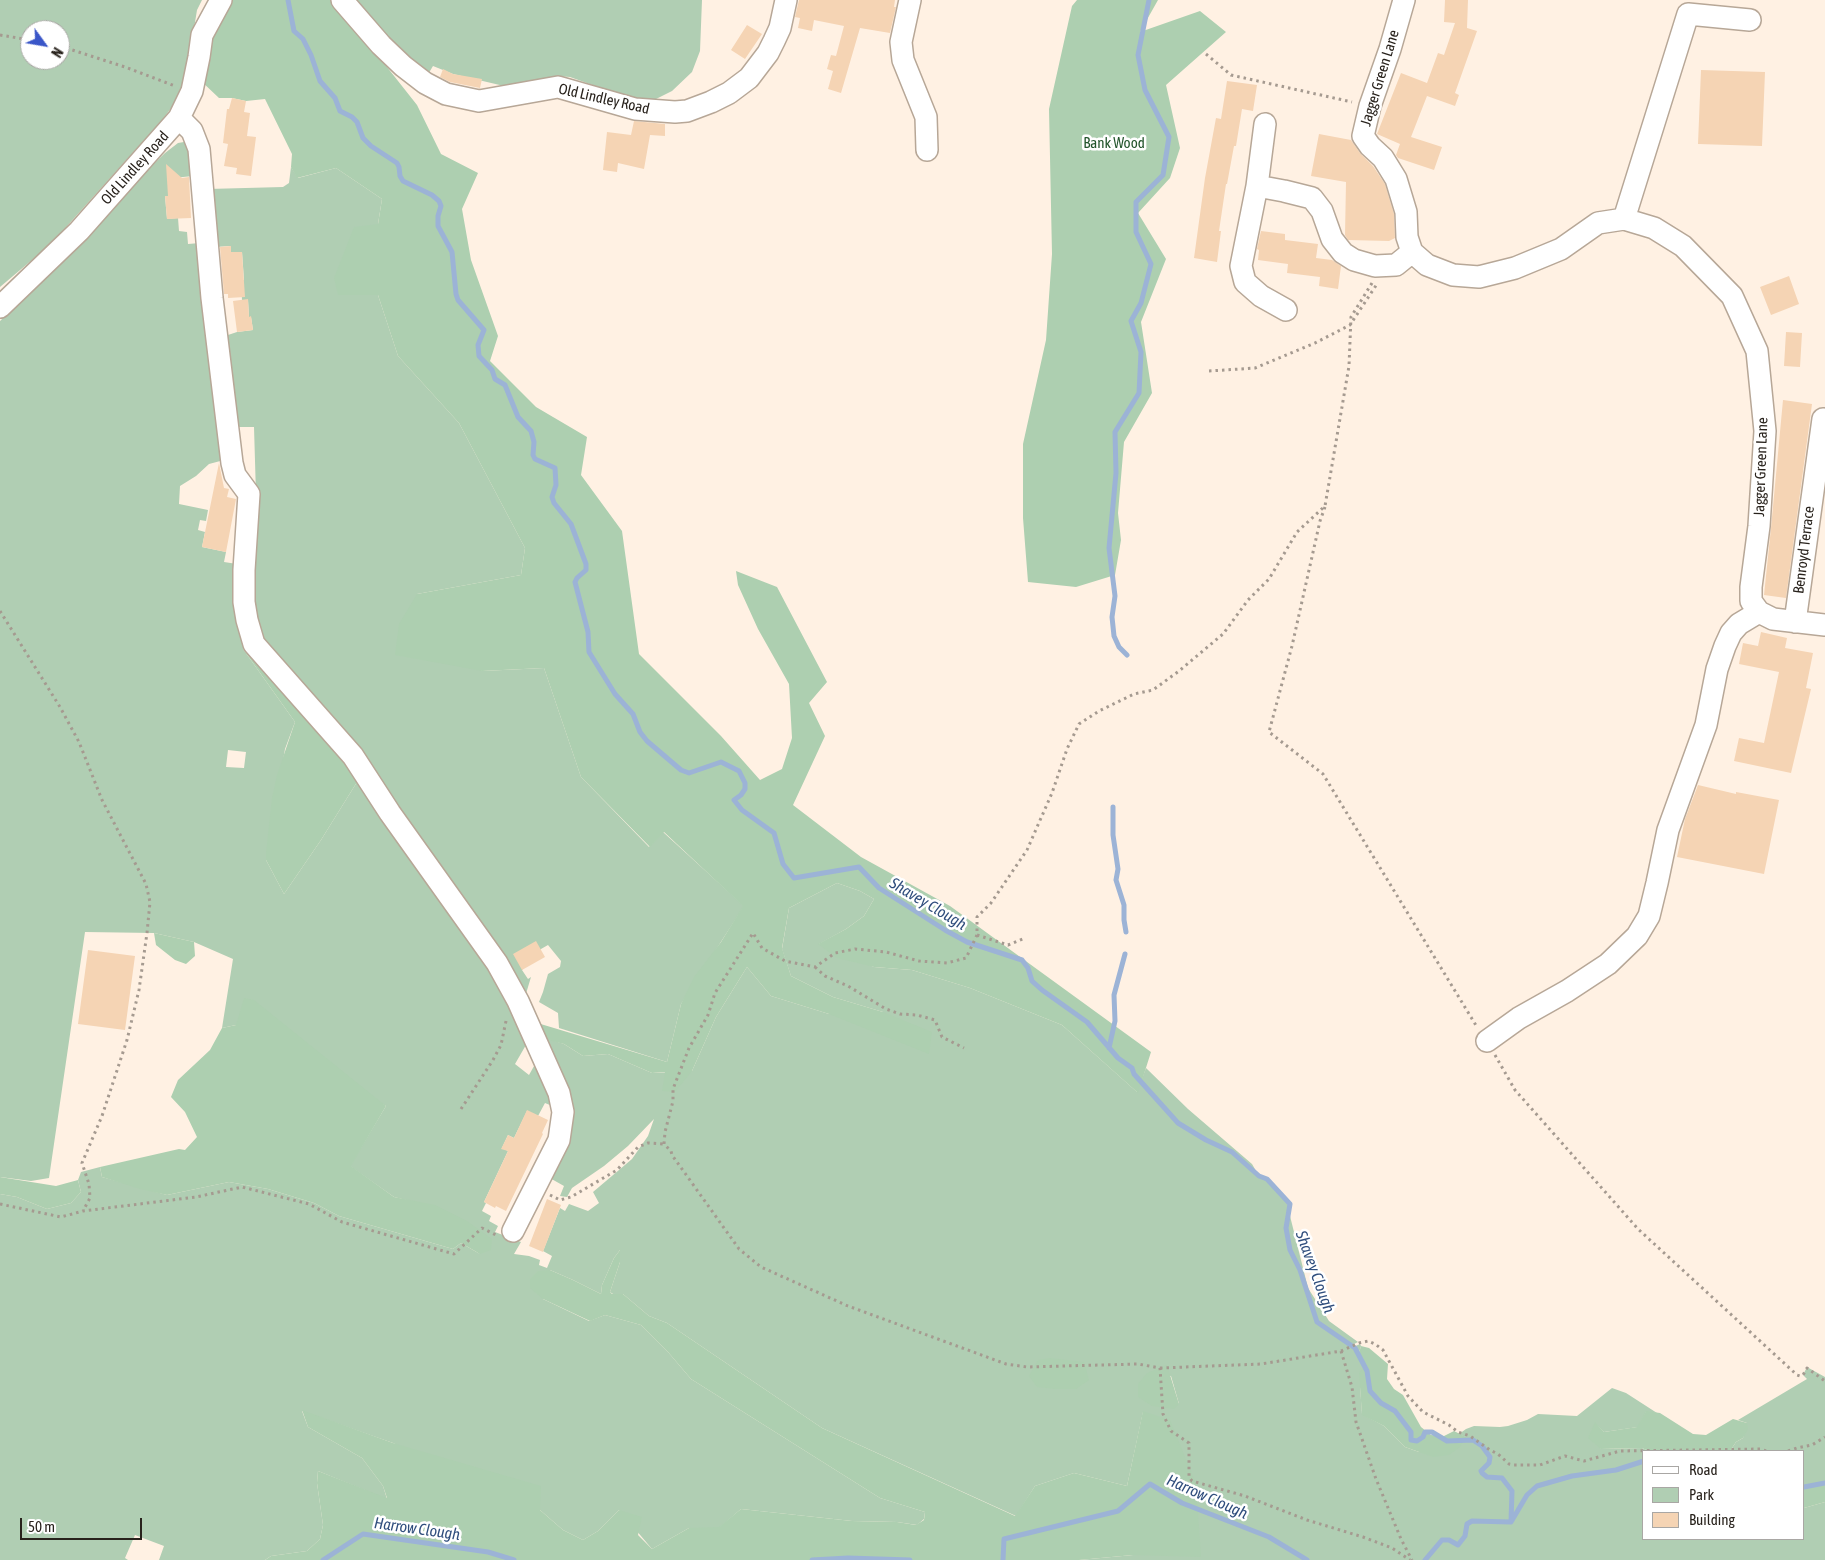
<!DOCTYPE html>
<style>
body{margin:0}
#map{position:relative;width:1825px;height:1560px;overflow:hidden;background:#fff1e3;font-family:"Asap Condensed",sans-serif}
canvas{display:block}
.legend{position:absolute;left:1642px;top:1450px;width:162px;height:90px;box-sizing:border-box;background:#fff;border:1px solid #a9a7a4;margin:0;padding:6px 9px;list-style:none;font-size:15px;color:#28221c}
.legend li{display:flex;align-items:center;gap:10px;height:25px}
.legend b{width:25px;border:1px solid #a9a7a4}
.north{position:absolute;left:20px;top:20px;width:50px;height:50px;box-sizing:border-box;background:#fff;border:1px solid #a9a7a4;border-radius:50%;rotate:122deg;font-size:14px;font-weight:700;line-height:20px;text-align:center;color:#28221c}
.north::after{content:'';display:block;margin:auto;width:18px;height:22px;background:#3a56c8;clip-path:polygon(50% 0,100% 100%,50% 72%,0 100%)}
.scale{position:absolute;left:20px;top:1518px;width:122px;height:22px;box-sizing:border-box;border:2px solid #28221c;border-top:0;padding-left:6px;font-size:15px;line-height:18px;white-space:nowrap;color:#28221c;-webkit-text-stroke:4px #fff;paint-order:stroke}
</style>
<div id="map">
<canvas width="1825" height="1560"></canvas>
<ul class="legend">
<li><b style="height:6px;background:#fff"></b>Road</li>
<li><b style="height:14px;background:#b0ceb3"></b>Park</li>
<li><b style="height:14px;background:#f5d4b4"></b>Building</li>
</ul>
<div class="north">N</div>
<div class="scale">50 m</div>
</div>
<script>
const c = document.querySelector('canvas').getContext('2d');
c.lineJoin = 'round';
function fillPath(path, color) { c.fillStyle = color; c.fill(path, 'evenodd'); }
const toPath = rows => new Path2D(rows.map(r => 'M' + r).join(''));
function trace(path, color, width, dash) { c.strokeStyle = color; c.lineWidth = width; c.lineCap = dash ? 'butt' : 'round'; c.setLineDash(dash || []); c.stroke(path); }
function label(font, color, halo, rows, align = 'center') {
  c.font = font + ' "Asap Condensed",sans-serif'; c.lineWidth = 5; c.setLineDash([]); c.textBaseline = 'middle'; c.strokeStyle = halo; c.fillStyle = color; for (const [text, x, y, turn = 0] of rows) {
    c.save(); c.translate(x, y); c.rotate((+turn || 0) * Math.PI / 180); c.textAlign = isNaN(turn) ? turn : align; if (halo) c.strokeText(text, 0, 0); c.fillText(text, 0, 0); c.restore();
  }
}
fillPath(toPath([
 [0,0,202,0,197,10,185,84,177,100,163,119,59,235,39,254,0,287],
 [30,30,60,30,60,60,30,60],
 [353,0,702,0,700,51,692,72,672,91,650,102,615,93,570,77,557,76,505,90,504,86,453,74,433,66,427,76,409,60],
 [190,141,193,176,173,178,168,188,168,196,165,196,167,219,178,218,179,231,187,232,188,244,200,243,216,401,214,403,224,460,209,464,196,476,180,486,179,504,208,510,206,521,200,520,198,530,205,532,202,547,226,552,224,562,237,564,248,631,243,649,295,722,285,749,266,860,284,894,321,840,362,774,443,893,530,1038,515,1064,529,1075,538,1059,557,1108,545,1103,538,1116,527,1111,514,1138,508,1135,502,1148,508,1151,484,1202,486,1203,482,1211,491,1216,489,1221,498,1226,495,1232,521,1242,514,1254,529,1256,540,1260,539,1265,547,1268,552,1256,543,1251,560,1208,565,1211,569,1204,588,1211,599,1203,593,1192,632,1159,648,1136,654,1119,628,1146,604,1166,572,1188,567,1197,560,1196,564,1186,548,1177,567,1135,535,1029,552,1040,564,1044,583,1056,608,1054,652,1073,692,1071,716,1017,747,967,771,996,829,1014,883,1012,833,997,791,976,782,949,789,908,837,883,860,891,874,899,864,916,846,929,819,944,874,967,912,970,970,988,1062,1025,1137,1092,1146,1068,1188,1109,1252,1164,1259,1176,1267,1179,1290,1204,1289,1212,1308,1288,1329,1321,1358,1342,1350,1346,1351,1348,1360,1344,1361,1346,1359,1353,1365,1365,1360,1385,1362,1414,1384,1426,1405,1447,1419,1452,1465,1437,1459,1434,1466,1429,1474,1426,1500,1427,1508,1426,1527,1420,1538,1414,1577,1416,1612,1388,1626,1393,1657,1413,1646,1412,1638,1427,1604,1432,1595,1423,1601,1449,1642,1448,1649,1451,1644,1451,1644,1539,1804,1539,1804,1508,1825,1502,1825,1560,1079,1560,1133,1555,1143,1412,1127,1486,1074,1473,1035,1486,1016,1516,822,1428,667,1323,649,1316,623,1294,613,1294,610,1292,620,1262,620,1250,614,1258,602,1285,601,1294,573,1280,550,1270,543,1299,589,1321,605,1315,641,1325,668,1352,691,1379,880,1498,925,1512,924,1519,917,1525,897,1522,852,1521,741,1509,719,1528,689,1528,652,1549,619,1510,598,1531,583,1540,563,1530,540,1510,393,1443,302,1411,308,1427,362,1458,383,1486,387,1499,318,1471,317,1483,323,1525,320,1539,307,1551,271,1556,265,1560,159,1560,164,1546,135,1535,125,1558,128,1560,0,1560,0,1194,17,1197,47,1209,71,1203,81,1192,78,1180,81,1172,100,1167,102,1177,167,1195,229,1182,268,1189,314,1203,339,1216,453,1249,461,1243,480,1254,410,1201,394,1197,350,1166,386,1106,236,1025,222,1028,233,959,194,942,154,933,85,932,49,1178,31,1181,0,1177,0,321,48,275,117,199,165,153,178,143],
 [228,750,246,752,244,768,226,767],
 [1147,1373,1171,1376,1179,1404],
 [291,167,298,178,336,168,382,199,378,224,378,295,398,356,459,423,525,548,521,575,417,594,482,671,544,668,581,777,649,847,663,832,744,906,681,1004,667,1062,559,1028,558,1013,539,1002,543,992,548,974,560,967,561,961,548,945,541,949,522,970,528,979,531,977,525,997,264,650,251,618,256,495,254,427,232,427,222,337,237,332,253,330,251,317,249,317,248,300,242,300,241,281,244,280,242,252,231,252,230,246,215,247,208,189,283,187,289,183],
 [1807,1367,1825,1377,1825,1485,1822,1486,1804,1486,1804,1451,1730,1451,1736,1442,1743,1438,1747,1423,1738,1420,1807,1379,1803,1375]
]), '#b0ceb3');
fillPath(toPath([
 [221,0,334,0,417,105,441,154,478,173,462,209,471,260,498,336,490,361,536,407,587,437,581,475,622,531,639,654,721,736,760,780,782,769,792,738,789,684,758,629,738,585,736,571,777,587,827,682,809,703,825,736,793,805,861,857,950,906,1151,1052,1138,1093,1062,1025,970,988,912,970,874,967,837,958,818,944,846,929,864,916,874,899,860,891,837,883,789,908,782,948,791,976,833,997,883,1012,932,1032,929,1054,829,1014,771,996,747,967,716,1017,692,1071,675,1092,662,1091,665,1072,652,1073,608,1054,583,1056,564,1044,552,1041,535,1029,534,1022,667,1062,681,1004,694,977,721,942,743,906,664,832,650,847,581,777,544,668,482,671,395,655,399,624,417,594,521,575,525,548,459,423,398,356,378,295,338,295,334,278,354,227,378,224,382,199,336,168,297,178,291,167,292,154,265,99,246,101,232,98,219,98,200,80],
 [1077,0,1158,0,1140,32,1200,11,1226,32,1166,85,1180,148,1170,178,1138,213,1166,259,1141,322,1152,393,1124,442,1118,513,1121,540,1115,575,1076,587,1028,582,1023,518,1023,444,1046,340,1052,254,1049,109,1072,6],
 [242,630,362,774,321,840,284,894,266,860,266,853,272,798,277,775,295,722,243,649],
 [154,933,194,942,195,956,186,964,175,960,156,945],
 [244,998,254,1000,386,1106,351,1166,394,1197,435,1205,467,1221,492,1239,491,1250,480,1254,461,1243,453,1249,339,1216,314,1203,268,1189,229,1182,167,1195,140,1189,102,1177,100,1167,179,1149,185,1150,197,1137,185,1112,171,1097,178,1080,210,1050,222,1028,236,1025],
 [0,1177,56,1186,78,1180,81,1192,71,1203,47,1209,17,1197,0,1194],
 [620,1250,620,1262,610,1292,612,1294,623,1294,649,1316,667,1323,822,1428,1015,1516,1035,1486,1074,1473,1127,1486,1143,1411,1170,1420,1196,1484,1201,1557,1133,1555,1079,1560,265,1560,271,1556,307,1551,320,1539,323,1525,317,1483,318,1471,387,1498,383,1486,362,1458,308,1427,302,1410,393,1443,541,1486,540,1510,563,1530,583,1540,598,1531,619,1510,642,1517,638,1535,652,1549,689,1528,719,1527,741,1509,852,1521,897,1522,916,1525,924,1520,925,1512,880,1498,691,1379,668,1352,641,1325,605,1315,590,1321,543,1299,530,1288,530,1279,538,1271,550,1270,573,1280,601,1294,602,1285,614,1258],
 [1361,1346,1369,1348,1388,1364,1387,1379,1394,1389,1403,1395,1421,1427,1431,1435,1444,1436,1454,1431,1466,1437,1460,1447,1449,1455,1433,1457,1405,1447,1384,1426,1362,1415,1359,1373,1365,1365,1359,1353],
 [1050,1358,1084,1362,1089,1380,1076,1389,1056,1389,1037,1387,1029,1376,1038,1360],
 [1167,1365,1179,1404,1174,1409,1152,1406,1138,1397,1138,1384,1147,1373],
 [1646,1411,1660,1413,1693,1434,1706,1435,1733,1419,1747,1423,1748,1429,1743,1438,1736,1442,1730,1451,1649,1451,1642,1448,1601,1449,1588,1438,1595,1422,1604,1432,1637,1427],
 [1825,1485,1825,1502,1804,1508,1804,1486]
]), '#adcfb0');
trace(toPath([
 [288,0,294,31,303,39,311,55,320,81,335,98,340,111,352,117,357,122,363,138,371,146,397,163,399,167,400,176,403,181,432,195,439,201,441,206,438,216,438,226,452,252,456,294,458,300,484,330,478,345,479,356,492,370,495,379,505,385,518,417,531,431,534,442,533,455,535,459,555,468,556,485,552,497,554,503,571,524,586,564,586,570,577,578,575,582,588,632,589,652,615,694,633,714,640,732,647,741,681,770,689,773,721,762,739,771,745,783,745,789,741,795,734,800,742,810,774,833,783,864,794,878,859,867,879,888,945,930,967,942,1022,960,1028,968,1032,981,1042,990,1087,1022,1118,1058,1132,1068,1134,1074,1178,1123,1206,1140,1232,1152,1259,1176,1267,1179,1290,1204,1286,1228,1290,1250,1300,1270,1317,1322,1355,1348,1367,1371,1370,1391,1381,1403,1395,1411,1411,1432,1411,1440,1417,1441,1423,1437,1425,1432,1432,1432,1447,1441,1473,1440,1482,1446,1490,1457,1489,1463,1481,1471,1482,1473,1487,1477,1502,1478,1512,1491,1511,1522],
 [1127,655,1119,647,1114,636,1112,617,1115,596,1109,548,1116,473,1115,432,1139,393,1141,352,1131,321,1141,303,1151,264,1136,232,1136,202,1163,175,1169,137,1145,90,1138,55,1149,0],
 [1113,807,1113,835,1118,869,1116,880,1124,905,1124,920,1126,932],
 [1109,1048,1115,1021,1114,995,1125,954],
 [1804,1487,1825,1483],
 [323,1560,363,1534,488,1552,514,1560],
 [812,1560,848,1558,910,1560],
 [1003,1560,1004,1539,1118,1511,1150,1484,1182,1503,1269,1537,1307,1560],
 [1425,1560,1442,1540,1449,1540,1458,1545,1465,1536,1467,1524,1472,1521,1511,1522,1527,1495,1537,1486,1572,1476,1616,1470,1644,1461]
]), '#9cb3d6', 5);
fillPath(toPath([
 [799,0,895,0,894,7,896,7,890,33,860,28,841,93,828,89,833,71,827,69,831,55,836,56,844,26,814,20,812,31,798,28,800,18,795,17],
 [1445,0,1468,0,1467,28,1477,31,1455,93,1459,95,1455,106,1427,96,1411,137,1442,147,1434,170,1398,158,1396,155,1400,144,1377,134,1401,73,1427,83,1438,53,1444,55,1455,23,1444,22],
 [747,25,762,34,745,59,731,50],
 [443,69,453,74,482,79,480,88,450,82,440,77],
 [1701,70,1765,72,1762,146,1698,144],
 [1227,81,1257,85,1253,111,1242,109,1236,146,1234,146,1227,184,1226,184,1219,231,1221,231,1217,262,1194,258,1205,178,1216,118,1221,119],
 [232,98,246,101,244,112,250,113,247,136,256,137,251,176,236,174,237,168,224,166,228,144,223,143,227,109,229,109],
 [634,121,665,124,665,136,650,135,644,169,618,163,617,172,603,170,607,132,631,135],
 [1319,134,1351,140,1360,153,1373,166,1385,184,1394,214,1395,238,1389,241,1348,240,1345,235,1346,182,1311,176],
 [166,164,182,178,189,177,191,218,167,219,165,196,168,196],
 [1261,231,1285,234,1285,240,1318,244,1316,258,1332,260,1341,266,1338,289,1319,286,1320,277,1287,273,1288,264,1258,260,1259,250,1257,249],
 [231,246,231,252,242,252,245,297,228,298,228,294,224,294,220,247],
 [1789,276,1799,304,1771,315,1760,287],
 [248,299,249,317,251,316,253,330,237,332,233,301],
 [1786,332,1802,333,1800,367,1784,366],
 [1783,400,1812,404,1786,598,1764,595,1771,528],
 [219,463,224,488,229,489,227,497,236,499,226,552,202,547],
 [1761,632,1787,638,1785,648,1813,653,1806,688,1811,689,1791,773,1734,761,1739,738,1764,743,1779,672,1739,664,1743,643,1758,646],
 [1698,785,1736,794,1736,792,1779,800,1764,874,1677,857,1685,819],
 [536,941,545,957,522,970,513,954],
 [88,950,135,956,125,1030,78,1024],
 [527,1110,548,1120,542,1133,543,1134,506,1211,496,1206,495,1208,484,1202,508,1151,501,1149,508,1135,514,1138],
 [547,1199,561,1205,543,1252,529,1246]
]), '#f5d4b4');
const minor = toPath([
 [342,0,381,45,403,66,425,83,446,94,479,101,558,87,635,109,675,112,687,111,711,102,729,93,749,78,768,53,774,41,780,28,786,0],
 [910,0,901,42,903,60,926,117,927,150],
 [1404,0,1390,49,1370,106,1363,136,1370,146,1383,158,1396,179,1406,212,1407,237,1412,252,1427,265,1453,275,1479,277,1515,268,1561,249,1598,223,1624,219,1654,228,1683,246,1732,296,1757,351,1765,431,1759,526,1751,587,1751,601,1759,612,1773,619,1825,625],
 [179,118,192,131,199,149,212,298,232,463,235,475,249,494,244,570,244,602,247,620,254,644,353,756,390,813,497,963,518,1001,559,1093,563,1112,559,1140,513,1231],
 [1265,124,1257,186,1241,266,1245,282,1261,296,1286,310],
 [1257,186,1284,191,1312,198,1322,211,1332,239,1343,253,1354,260,1375,266,1396,265,1412,252],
 [1624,219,1688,14,1750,20],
 [0,307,79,231,179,118,192,91,199,57,202,35,221,0],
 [1795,622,1823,419],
 [1487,1041,1519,1018,1567,991,1608,964,1637,936,1649,916,1657,883,1668,830,1706,725,1717,669,1725,646,1731,633,1739,624,1759,612]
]);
trace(minor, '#b7a797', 24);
trace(toPath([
 [0,35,30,40],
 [60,46,125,67,175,86],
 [1206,54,1231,75,1352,102],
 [1372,283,1351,317,1349,366,1325,506,1297,532,1269,579,1248,600,1223,634,1179,671,1153,690,1134,694,1099,711,1079,724,1067,749,1052,793,1027,850,991,903,977,917,977,935,966,958,947,963,919,961,886,952,855,949,835,953,815,967,785,961,762,948,753,933,715,993,708,1015,689,1048,673,1089,673,1101,665,1132,664,1144,671,1151,672,1155,739,1249,761,1267,848,1306,1006,1364,1027,1367,1138,1364,1160,1368,1163,1414,1171,1431,1189,1443,1189,1477,1192,1481,1245,1496,1307,1520,1363,1537,1392,1548,1410,1560],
 [1209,371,1255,368,1315,343,1350,325,1377,284],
 [1325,507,1320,521,1292,646,1269,732,1323,774,1477,1027],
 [0,611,60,707,79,742,102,800,146,884,150,902,147,933,139,990,127,1040,102,1116,82,1163,89,1184,90,1198,83,1211],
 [977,935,1008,945,1025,938],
 [815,967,825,976,848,986,886,1009,900,1014,917,1015,935,1020,942,1037,964,1048],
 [1495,1055,1515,1090,1638,1229,1797,1375,1800,1376,1803,1375,1807,1368,1825,1381],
 [461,1109,493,1060,501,1045,506,1021],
 [550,1195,560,1200,571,1197,617,1170,638,1147,648,1143,664,1144],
 [0,1204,61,1217,83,1211,196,1197,242,1187,309,1204,342,1222,454,1254,482,1228,496,1235],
 [1341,1351,1352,1387,1356,1422,1376,1479,1401,1539,1412,1560],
 [1160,1368,1261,1364,1341,1351,1359,1343,1368,1341,1375,1344,1383,1350,1408,1396,1423,1412,1449,1425,1458,1432,1470,1436,1490,1450,1498,1454,1509,1464,1514,1465,1540,1465,1565,1456,1584,1461,1620,1451,1761,1449,1766,1451],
 [1788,1451,1797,1448,1812,1445,1825,1437]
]), '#a59a90', 3, [2.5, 4]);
trace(minor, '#fff', 21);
label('15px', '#28221c', '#fff', [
 ["Jagger Green Lane",1380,78,-73],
 ["Old Lindley Road",604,99,13],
 ["Old Lindley Road",135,168,-48],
 ["Jagger Green Lane",1761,467,-88],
 ["Benroyd Terrace",1804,550,-83]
]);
label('15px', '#23552c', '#fff', [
 ["Bank Wood",1114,143]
]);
label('italic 16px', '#304e7d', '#fff', [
 ["Shavey Clough",928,904,31],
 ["Shavey Clough",1315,1272,70],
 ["Harrow Clough",1207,1497,24],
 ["Harrow Clough",417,1529,8]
]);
</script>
